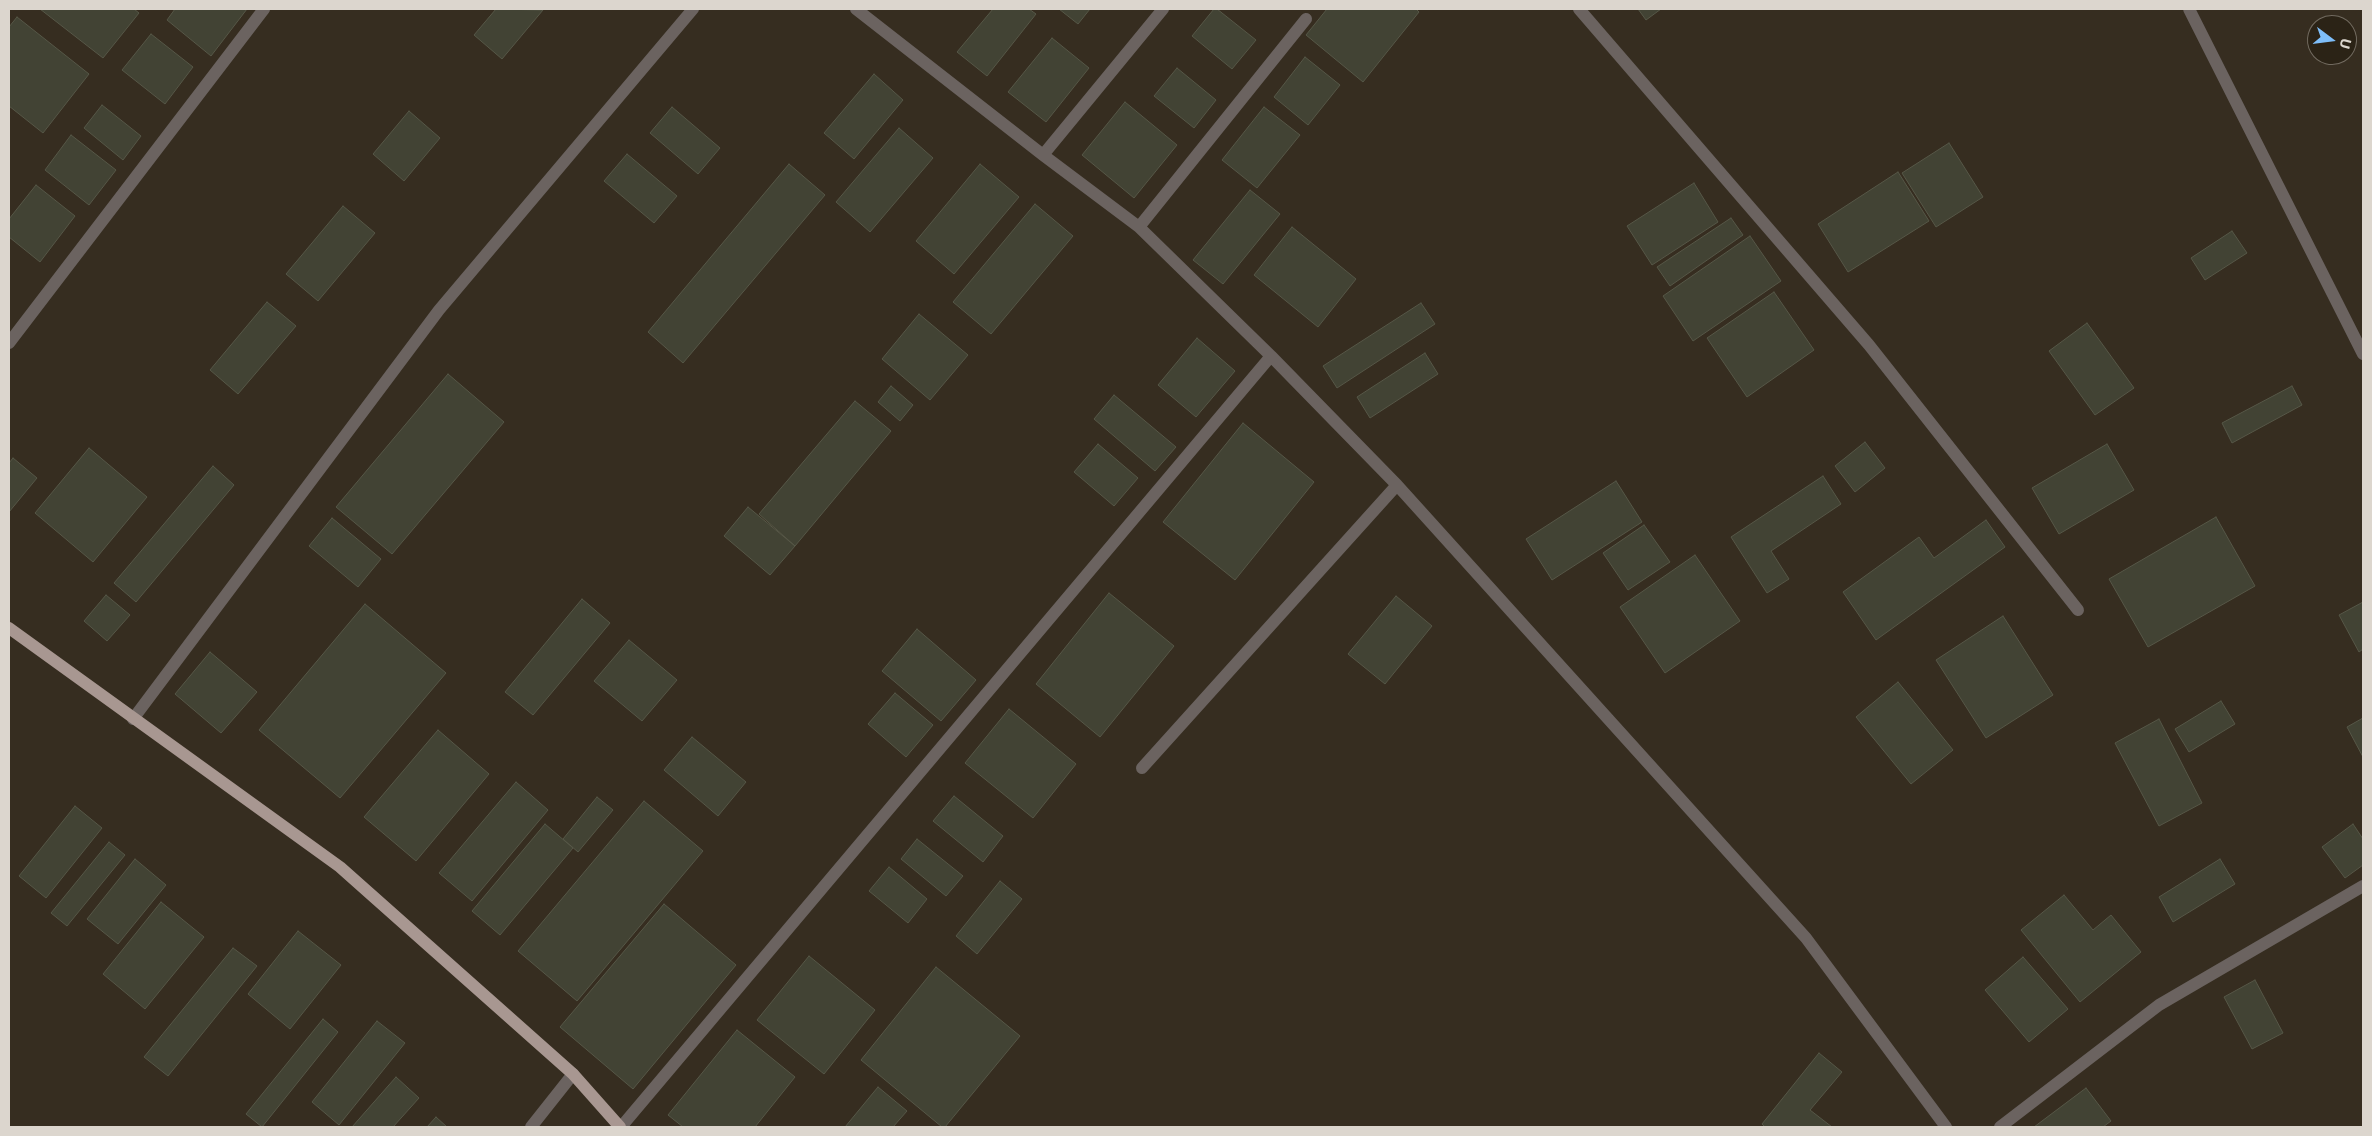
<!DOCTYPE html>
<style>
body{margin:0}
#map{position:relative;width:2372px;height:1136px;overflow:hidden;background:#362d20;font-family:"Noto Sans",sans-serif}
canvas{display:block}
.frame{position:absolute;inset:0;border:10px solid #dcd6ce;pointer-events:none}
.north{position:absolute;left:2307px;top:15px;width:50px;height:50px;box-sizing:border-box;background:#2b2316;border:1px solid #726b60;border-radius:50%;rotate:105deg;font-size:14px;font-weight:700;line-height:20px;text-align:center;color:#dcd6ce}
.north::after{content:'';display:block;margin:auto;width:18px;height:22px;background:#7ebef9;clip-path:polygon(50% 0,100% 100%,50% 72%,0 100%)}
</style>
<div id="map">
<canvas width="2372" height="1136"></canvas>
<div class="frame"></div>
<div class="north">U</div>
</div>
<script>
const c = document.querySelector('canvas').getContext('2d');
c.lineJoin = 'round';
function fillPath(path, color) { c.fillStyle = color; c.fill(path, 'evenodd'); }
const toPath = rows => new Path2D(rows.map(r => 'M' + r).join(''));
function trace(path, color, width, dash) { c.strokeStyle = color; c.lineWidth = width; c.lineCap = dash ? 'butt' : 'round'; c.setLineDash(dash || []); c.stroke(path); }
const building = toPath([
 [40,9,134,9,139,13,103,58,40,9],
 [175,9,247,9,211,56,167,20,175,9],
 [496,9,543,10,502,59,474,35,496,9],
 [993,9,1029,9,1036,14,987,76,957,52,993,9],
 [1059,9,1090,9,1078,24,1059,9],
 [1214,9,1217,9,1256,40,1232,69,1192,36,1214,9],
 [1327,9,1416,9,1419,12,1363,82,1306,35,1327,9],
 [1638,9,1661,9,1646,20,1638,9],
 [17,17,89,74,43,133,9,106,9,27,17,17],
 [151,34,193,67,165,104,122,70,151,34],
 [1052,38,1089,68,1046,122,1008,92,1052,38],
 [1305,57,1340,85,1308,125,1274,97,1305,57],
 [1177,68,1216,100,1194,128,1154,96,1177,68],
 [874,74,903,100,854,159,824,133,874,74],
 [1125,102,1177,145,1134,198,1082,155,1125,102],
 [102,105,141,136,123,160,84,128,102,105],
 [672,107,720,148,698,174,650,133,672,107],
 [1264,107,1300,135,1257,188,1222,160,1264,107],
 [409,111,440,138,404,181,373,154,409,111],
 [899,128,933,158,870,232,836,202,899,128],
 [71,135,116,170,89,205,45,170,71,135],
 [1949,143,1983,197,1936,227,1902,173,1949,143],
 [627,154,677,196,654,223,604,181,627,154],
 [789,164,825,195,683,363,648,332,789,164],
 [980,164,1019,197,954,274,916,241,980,164],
 [1898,172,1929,221,1848,272,1818,224,1898,172],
 [1694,183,1718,222,1652,265,1627,226,1694,183],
 [36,185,75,216,40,262,9,237,9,219,36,185],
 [1250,190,1280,214,1223,284,1193,260,1250,190],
 [1035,204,1073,236,991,334,953,302,1035,204],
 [343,206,375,233,318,301,286,274,343,206],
 [1731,218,1743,235,1670,286,1657,267,1731,218],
 [1292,227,1356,279,1318,327,1254,275,1292,227],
 [2232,231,2247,253,2205,280,2191,258,2232,231],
 [1750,236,1781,281,1693,341,1663,296,1750,236],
 [1774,292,1814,350,1747,397,1707,338,1774,292],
 [267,302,296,326,238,394,210,370,267,302],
 [1421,303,1435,324,1337,388,1323,366,1421,303],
 [919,314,968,355,930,400,882,359,919,314],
 [2087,323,2134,388,2095,415,2049,351,2087,323],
 [1197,338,1235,371,1196,417,1158,385,1197,338],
 [1425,353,1438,374,1370,418,1357,397,1425,353],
 [448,374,504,422,392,554,336,507,448,374],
 [891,386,913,405,900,421,878,402,891,386],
 [2292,386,2302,405,2232,443,2222,423,2292,386],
 [1114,395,1176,447,1155,471,1094,419,1114,395],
 [855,401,891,431,795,546,759,514,855,401],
 [1243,423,1314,482,1235,580,1163,522,1243,423],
 [1865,442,1885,468,1855,492,1835,466,1865,442],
 [1098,444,1138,478,1114,506,1074,472,1098,444],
 [2107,444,2134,490,2059,534,2032,488,2107,444],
 [89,448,147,497,93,562,35,513,89,448],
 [13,458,37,478,9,512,9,463,13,458],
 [213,466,234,485,136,602,114,583,213,466],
 [1823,476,1841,504,1771,551,1789,579,1767,593,1731,537,1823,476],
 [1616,481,1642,522,1552,580,1526,539,1616,481],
 [748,507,795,546,770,575,724,536,748,507],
 [2216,517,2255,586,2148,647,2109,579,2216,517],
 [332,518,381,559,358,587,309,546,332,518],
 [1986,520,2005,547,1876,640,1843,592,1919,537,1934,558,1986,520],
 [1644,525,1670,562,1628,590,1603,553,1644,525],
 [1695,555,1740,621,1665,673,1620,607,1695,555],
 [1109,593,1174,646,1100,737,1036,684,1109,593],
 [106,595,130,615,107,641,84,621,106,595],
 [1396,596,1432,626,1385,684,1348,654,1396,596],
 [582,599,610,623,533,715,505,692,582,599],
 [2363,602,2363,649,2359,652,2339,615,2363,602],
 [365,604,446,673,340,798,259,730,365,604],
 [2003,616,2053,695,1986,738,1936,660,2003,616],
 [917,629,976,680,941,721,882,671,917,629],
 [629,640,677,680,642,721,594,681,629,640],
 [210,652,257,692,221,733,175,694,210,652],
 [1898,682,1953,750,1911,784,1856,717,1898,682],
 [895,693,933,725,906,757,868,724,895,693],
 [2221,701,2235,724,2189,752,2175,729,2221,701],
 [1009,709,1076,764,1033,818,965,763,1009,709],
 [2363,718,2363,757,2347,727,2363,718],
 [2159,719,2202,803,2159,826,2115,743,2159,719],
 [438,730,489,774,416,861,364,817,438,730],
 [692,737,746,782,718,816,664,770,692,737],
 [516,782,548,810,472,901,439,873,516,782],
 [954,796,1003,836,983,862,933,821,954,796],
 [597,797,613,810,578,852,563,839,597,797],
 [644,801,703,851,577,1001,518,951,644,801],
 [75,806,102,828,46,898,19,876,75,806],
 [545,824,573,848,500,935,472,911,545,824],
 [2353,824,2363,839,2363,865,2345,878,2322,847,2353,824],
 [917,839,963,876,946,896,901,859,917,839],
 [109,842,125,855,67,926,51,913,109,842],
 [135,859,166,885,118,944,87,919,135,859],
 [2220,859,2235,884,2173,922,2159,897,2220,859],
 [889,867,927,899,908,923,869,891,889,867],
 [1000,881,1022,899,977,954,956,936,1000,881],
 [2064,895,2093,930,2111,915,2141,952,2080,1002,2021,930,2064,895],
 [161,902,204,937,145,1009,103,974,161,902],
 [664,904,736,965,633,1089,560,1027,664,904],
 [298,931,341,965,290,1029,248,994,298,931],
 [233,948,257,966,168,1076,144,1057,233,948],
 [809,956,875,1010,824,1074,757,1020,809,956],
 [2023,957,2068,1009,2029,1042,1985,990,2023,957],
 [936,967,1020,1036,945,1127,942,1127,861,1060,936,967],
 [2255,980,2283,1033,2252,1049,2224,997,2255,980],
 [323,1019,338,1032,262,1127,246,1114,323,1019],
 [377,1021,405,1043,339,1125,312,1102,377,1021],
 [737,1030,795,1077,755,1127,683,1127,668,1115,737,1030],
 [1819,1053,1842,1072,1810,1110,1832,1127,1765,1127,1762,1124,1819,1053],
 [396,1077,419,1098,393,1127,352,1127,396,1077],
 [878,1087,907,1111,893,1127,845,1127,878,1087],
 [2086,1088,2111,1121,2103,1127,2034,1127,2086,1088],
 [436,1117,447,1127,427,1127,436,1117]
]);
fillPath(building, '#424334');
trace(building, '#565747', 1);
trace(toPath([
 [856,9,1043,155,1139,227,1271,356,1397,485,1806,938,1946,1127],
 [1579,9,1869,345,2078,610],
 [2189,9,2363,354],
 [1043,155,1163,9],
 [1139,227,1306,19],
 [9,343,264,9],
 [133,719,439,310,693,9],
 [1142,768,1397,485],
 [531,1127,573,1074],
 [621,1127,1271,356],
 [2000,1127,2159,1005,2363,886]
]), '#6b6360', 12);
trace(toPath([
 [9,628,340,867,573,1074,620,1127]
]), '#a89791', 12);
</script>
